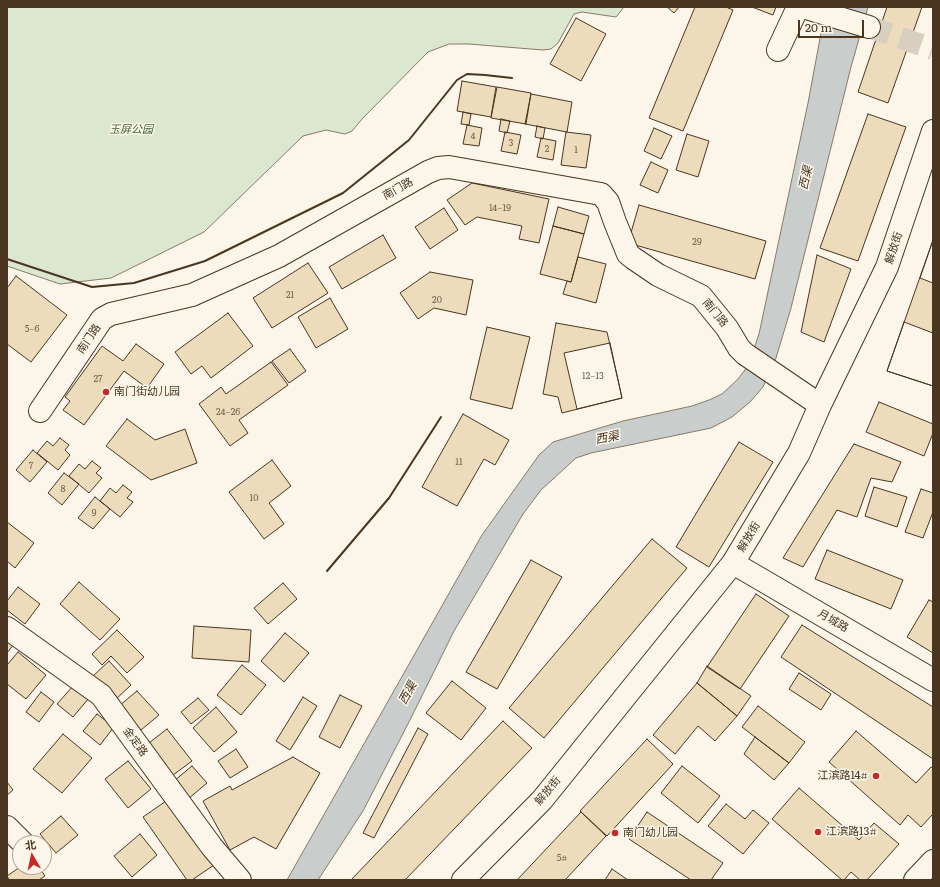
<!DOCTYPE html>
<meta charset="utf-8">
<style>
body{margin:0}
#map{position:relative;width:940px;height:887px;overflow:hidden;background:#fbf6e9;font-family:Literata,"Noto Sans SC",serif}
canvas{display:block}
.frame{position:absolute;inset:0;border:8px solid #4a3520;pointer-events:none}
.north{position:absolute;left:12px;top:835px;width:40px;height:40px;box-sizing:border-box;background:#fbf6e9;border:1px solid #b4a999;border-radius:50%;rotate:351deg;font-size:11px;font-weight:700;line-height:16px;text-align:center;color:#4a3520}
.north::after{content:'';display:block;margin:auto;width:14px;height:18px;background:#c62828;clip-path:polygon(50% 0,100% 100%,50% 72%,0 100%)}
.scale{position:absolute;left:798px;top:20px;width:66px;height:18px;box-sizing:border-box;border:2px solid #4a3520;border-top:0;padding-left:5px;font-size:12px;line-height:14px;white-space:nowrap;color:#4a3520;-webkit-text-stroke:3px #fbf6e9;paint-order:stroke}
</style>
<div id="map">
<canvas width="940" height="887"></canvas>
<div class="frame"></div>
<div class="north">北</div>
<div class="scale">20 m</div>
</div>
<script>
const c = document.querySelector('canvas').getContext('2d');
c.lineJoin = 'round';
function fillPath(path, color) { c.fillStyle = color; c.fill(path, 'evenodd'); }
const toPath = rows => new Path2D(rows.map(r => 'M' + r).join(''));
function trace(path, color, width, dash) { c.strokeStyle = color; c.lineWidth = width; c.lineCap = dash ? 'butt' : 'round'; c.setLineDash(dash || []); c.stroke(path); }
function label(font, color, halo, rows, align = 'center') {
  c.font = font + ' Literata,"Noto Sans SC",serif'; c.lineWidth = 3; c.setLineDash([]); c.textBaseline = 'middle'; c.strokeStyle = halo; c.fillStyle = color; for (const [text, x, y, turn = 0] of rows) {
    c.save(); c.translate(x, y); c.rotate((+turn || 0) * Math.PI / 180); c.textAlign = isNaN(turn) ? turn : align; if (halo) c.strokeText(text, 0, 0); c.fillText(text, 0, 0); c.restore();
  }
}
const green = toPath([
 [7,7,624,7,616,17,582,12,574,14,558,43,551,49,543,50,469,44,449,44,428,52,363,118,352,131,345,134,326,130,303,136,204,232,111,278,60,284,7,266,7,7]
]);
fillPath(green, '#dce7d0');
trace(green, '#887966', 1);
const water = toPath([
 [829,7,868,7,851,67,791,308,776,358,763,387,750,402,732,417,711,428,591,453,576,458,541,490,523,514,454,631,411,718,363,811,318,880,287,880,482,535,539,455,553,442,623,421,692,406,709,400,722,394,738,379,748,366,759,334,808,103,821,33,829,7]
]);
fillPath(water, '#c9cecd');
trace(water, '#887966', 1);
const building = toPath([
 [667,7,679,7,674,13,667,7],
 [695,7,726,7,733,10,683,131,649,118,695,7],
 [752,7,776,7,773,15,752,7],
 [887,7,922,7,888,103,858,92,887,7],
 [576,18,606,34,581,81,550,64,576,18],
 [462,81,496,87,491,117,457,111,462,81],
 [497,87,531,93,526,124,491,118,497,87],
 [531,94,572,102,567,132,525,124,531,94],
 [463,112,471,114,469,125,461,124,463,112],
 [868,114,906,127,858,261,820,248,868,114],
 [501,119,510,121,507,133,499,131,501,119],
 [467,125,482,128,479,146,463,144,467,125],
 [537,126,545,128,543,139,535,137,537,126],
 [654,128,672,136,661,159,644,151,654,128],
 [505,132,521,135,517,154,501,151,505,132],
 [566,132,591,135,586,168,561,165,566,132],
 [687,134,709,141,698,177,676,170,687,134],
 [541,138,556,141,553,160,537,157,541,138],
 [651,162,668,170,658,193,640,185,651,162],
 [472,183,549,199,539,243,519,239,522,226,477,217,465,225,447,200,472,183],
 [639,205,766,241,755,279,628,243,639,205],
 [558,207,589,216,584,234,553,226,558,207],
 [444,208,458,230,430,249,415,227,444,208],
 [553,226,584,234,571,282,540,274,553,226],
 [383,235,396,258,342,289,329,267,383,235],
 [933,240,933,386,887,371,933,240],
 [933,240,933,283,920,278,933,240],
 [817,255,851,269,824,342,801,332,817,255],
 [578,257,606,264,596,303,563,294,567,281,571,282,578,257],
 [308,263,328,293,272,328,253,298,308,263],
 [430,272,473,280,466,315,434,308,418,319,400,293,430,272],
 [16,276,67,315,31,362,7,344,7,288,16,276],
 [330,298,348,329,316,348,298,317,330,298],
 [228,313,253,346,211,378,202,366,191,374,175,352,228,313],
 [904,322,933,333,933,386,887,371,904,322],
 [556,323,607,332,622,398,562,413,558,397,543,394,556,323],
 [487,327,530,337,512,409,470,399,487,327],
 [610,343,622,398,577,409,564,353,610,343],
 [136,344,164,364,147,388,124,371,84,425,63,410,70,401,65,397,102,346,123,361,136,344],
 [290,349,306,371,289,383,272,361,290,349],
 [271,362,288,385,239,420,248,433,230,446,199,404,221,387,226,394,271,362],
 [879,402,933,424,933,433,924,456,866,432,879,402],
 [463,414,509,440,495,465,484,459,457,506,422,487,463,414],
 [127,419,155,440,185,429,197,463,151,480,106,446,127,419],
 [60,438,69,445,65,450,70,455,58,470,37,453,47,441,53,446,60,438],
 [739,442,773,462,709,567,676,547,739,442],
 [854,444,901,462,892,482,871,478,857,517,837,510,803,567,783,558,854,444],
 [33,450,47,462,30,482,16,470,33,450],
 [272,460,291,486,269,503,284,524,264,539,229,492,272,460],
 [92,461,101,468,96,473,102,478,89,493,69,476,79,464,85,469,92,461],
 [64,473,79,484,62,505,48,493,64,473],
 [123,485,132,492,127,498,133,502,120,517,100,501,110,488,116,493,123,485],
 [874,487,907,497,897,527,865,516,874,487],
 [921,489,933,493,933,512,923,538,905,532,921,489],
 [95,497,110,509,93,529,78,518,95,497],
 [7,522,34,543,15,568,7,561,7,522],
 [652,539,687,568,544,738,509,708,652,539],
 [827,550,903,580,891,609,815,579,827,550],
 [531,560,562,577,497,689,466,672,531,560],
 [79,582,120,619,100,640,60,604,79,582],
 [283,583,297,599,268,624,254,608,283,583],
 [18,587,40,604,25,624,7,610,7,601,18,587],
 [756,594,789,616,740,689,707,667,756,594],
 [929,600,933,602,933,653,907,637,929,600],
 [802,625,933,707,933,759,781,657,802,625],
 [194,626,251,630,249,662,192,658,194,626],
 [117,630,144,657,127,673,111,656,102,665,92,654,117,630],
 [7,632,17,640,7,653,7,632],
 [285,633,309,653,284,682,261,661,285,633],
 [18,652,46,675,26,699,7,684,7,665,18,652],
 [109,661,131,685,114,701,92,677,109,661],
 [242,665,266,685,241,715,217,695,242,665],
 [707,666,751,696,737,716,697,683,707,666],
 [799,673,831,694,821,710,789,689,799,673],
 [452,681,486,708,461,740,426,713,452,681],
 [697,683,737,716,715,741,698,726,675,754,653,735,697,683],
 [74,685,89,698,73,717,57,704,74,685],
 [137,691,159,715,141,730,119,706,137,691],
 [41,692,54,702,39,722,26,712,41,692],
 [340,695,362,706,340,748,319,737,340,695],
 [303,697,317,706,290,750,276,741,303,697],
 [198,698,209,710,191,724,181,712,198,698],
 [758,706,805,742,789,763,742,727,758,706],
 [216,707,237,732,214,752,193,728,216,707],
 [97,714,114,727,100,745,83,731,97,714],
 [503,721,532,748,405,880,351,880,503,721],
 [418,728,428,734,374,838,363,833,418,728],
 [167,729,192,761,169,778,145,746,167,729],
 [856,731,916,783,931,767,933,768,933,814,921,827,908,815,900,825,829,762,856,731],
 [63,734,92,758,62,793,33,769,63,734],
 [755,737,789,763,774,780,744,754,755,737],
 [647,739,673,764,607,836,580,811,647,739],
 [236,749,248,767,230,778,218,761,236,749],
 [293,757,320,773,276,849,254,837,230,850,203,801,230,786,232,790,293,757],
 [128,761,151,789,128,808,105,779,128,761],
 [192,766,207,783,188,799,174,781,192,766],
 [682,766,720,796,698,823,661,793,682,766],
 [7,782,13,790,7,795,7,782],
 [799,788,859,840,874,823,899,844,867,880,860,880,851,872,844,880,842,880,772,819,799,788],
 [169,799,214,865,192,880,187,880,143,817,169,799],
 [726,804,745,819,753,810,769,823,743,854,708,826,726,804],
 [581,812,606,836,565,880,517,880,581,812],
 [647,812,723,863,711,880,691,880,629,839,647,812],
 [61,816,78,835,56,853,40,834,61,816],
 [140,834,157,855,132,877,114,856,140,834],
 [20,867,39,867,45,876,39,880,9,880,7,876,20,867],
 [612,869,628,880,605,880,612,869]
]);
fillPath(building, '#ecdcbc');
trace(building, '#4a3520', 1);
trace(toPath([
 [869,27,933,49]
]), '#d8cfc1', 22, [22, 11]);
const minor = toPath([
 [803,7,869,27],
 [778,50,798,7],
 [40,411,102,319,111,314,192,295,279,256,428,172,438,168,449,167,601,194,608,202,615,222,628,254,633,258,658,275,701,296,727,328,739,348,745,354,820,405],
 [733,563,933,680],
 [7,628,101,695,212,847,240,880],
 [7,827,23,843],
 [463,880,542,800,733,563,799,453,820,405,887,267,933,131]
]);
const major = toPath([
 [915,880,933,861]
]);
trace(minor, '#4a3520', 24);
trace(major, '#4a3520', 24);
trace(minor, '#fbf6e9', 22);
trace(major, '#fbf6e9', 22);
trace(toPath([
 [7,259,92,287,134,283,205,261,343,193,409,140,457,80,467,74,485,75,512,78],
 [327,571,389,498,441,417]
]), '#4a3520', 2);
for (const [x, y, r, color] of [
 [106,392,4,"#c62828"],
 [876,776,4,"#c62828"],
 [818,832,4,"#c62828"],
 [615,833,4,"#c62828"]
]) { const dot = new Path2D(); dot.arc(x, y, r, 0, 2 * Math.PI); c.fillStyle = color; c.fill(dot); trace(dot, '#fbf6e9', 1.5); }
label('9px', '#725f47', null, [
 ["4",473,136],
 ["3",511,143],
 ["2",547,149],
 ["1",576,150],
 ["14~19",500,208],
 ["29",697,242],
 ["21",290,295],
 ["20",437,300],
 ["5~6",32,329],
 ["12~13",593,376],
 ["27",98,379],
 ["24~26",228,412],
 ["11",459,462],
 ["7",31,466],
 ["8",63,489],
 ["10",254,498],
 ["9",94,513],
 ["5#",562,858]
]);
label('italic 11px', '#436837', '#fbf6e9', [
 ["玉屏公园",131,130]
]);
label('11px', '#4a3520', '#fbf6e9', [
 ["南门路",398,189,-29],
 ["解放街",894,248,-71],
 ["南门路",715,313,50],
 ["南门路",89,339,-56],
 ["解放街",749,537,-59],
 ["月城路",833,621,30],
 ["金定路",135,742,54],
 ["解放街",548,791,-50]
]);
label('11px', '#4a3520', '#fbf6e9', [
 ["南门街幼儿园",114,392],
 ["江滨路14#",868,776,"right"],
 ["江滨路13#",826,832],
 ["南门幼儿园",623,833]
], 'left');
label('italic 12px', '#4a3520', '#fbf6e9', [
 ["西渠",806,178,-77],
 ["西渠",607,438,-11],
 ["西渠",408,693,-61]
]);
</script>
